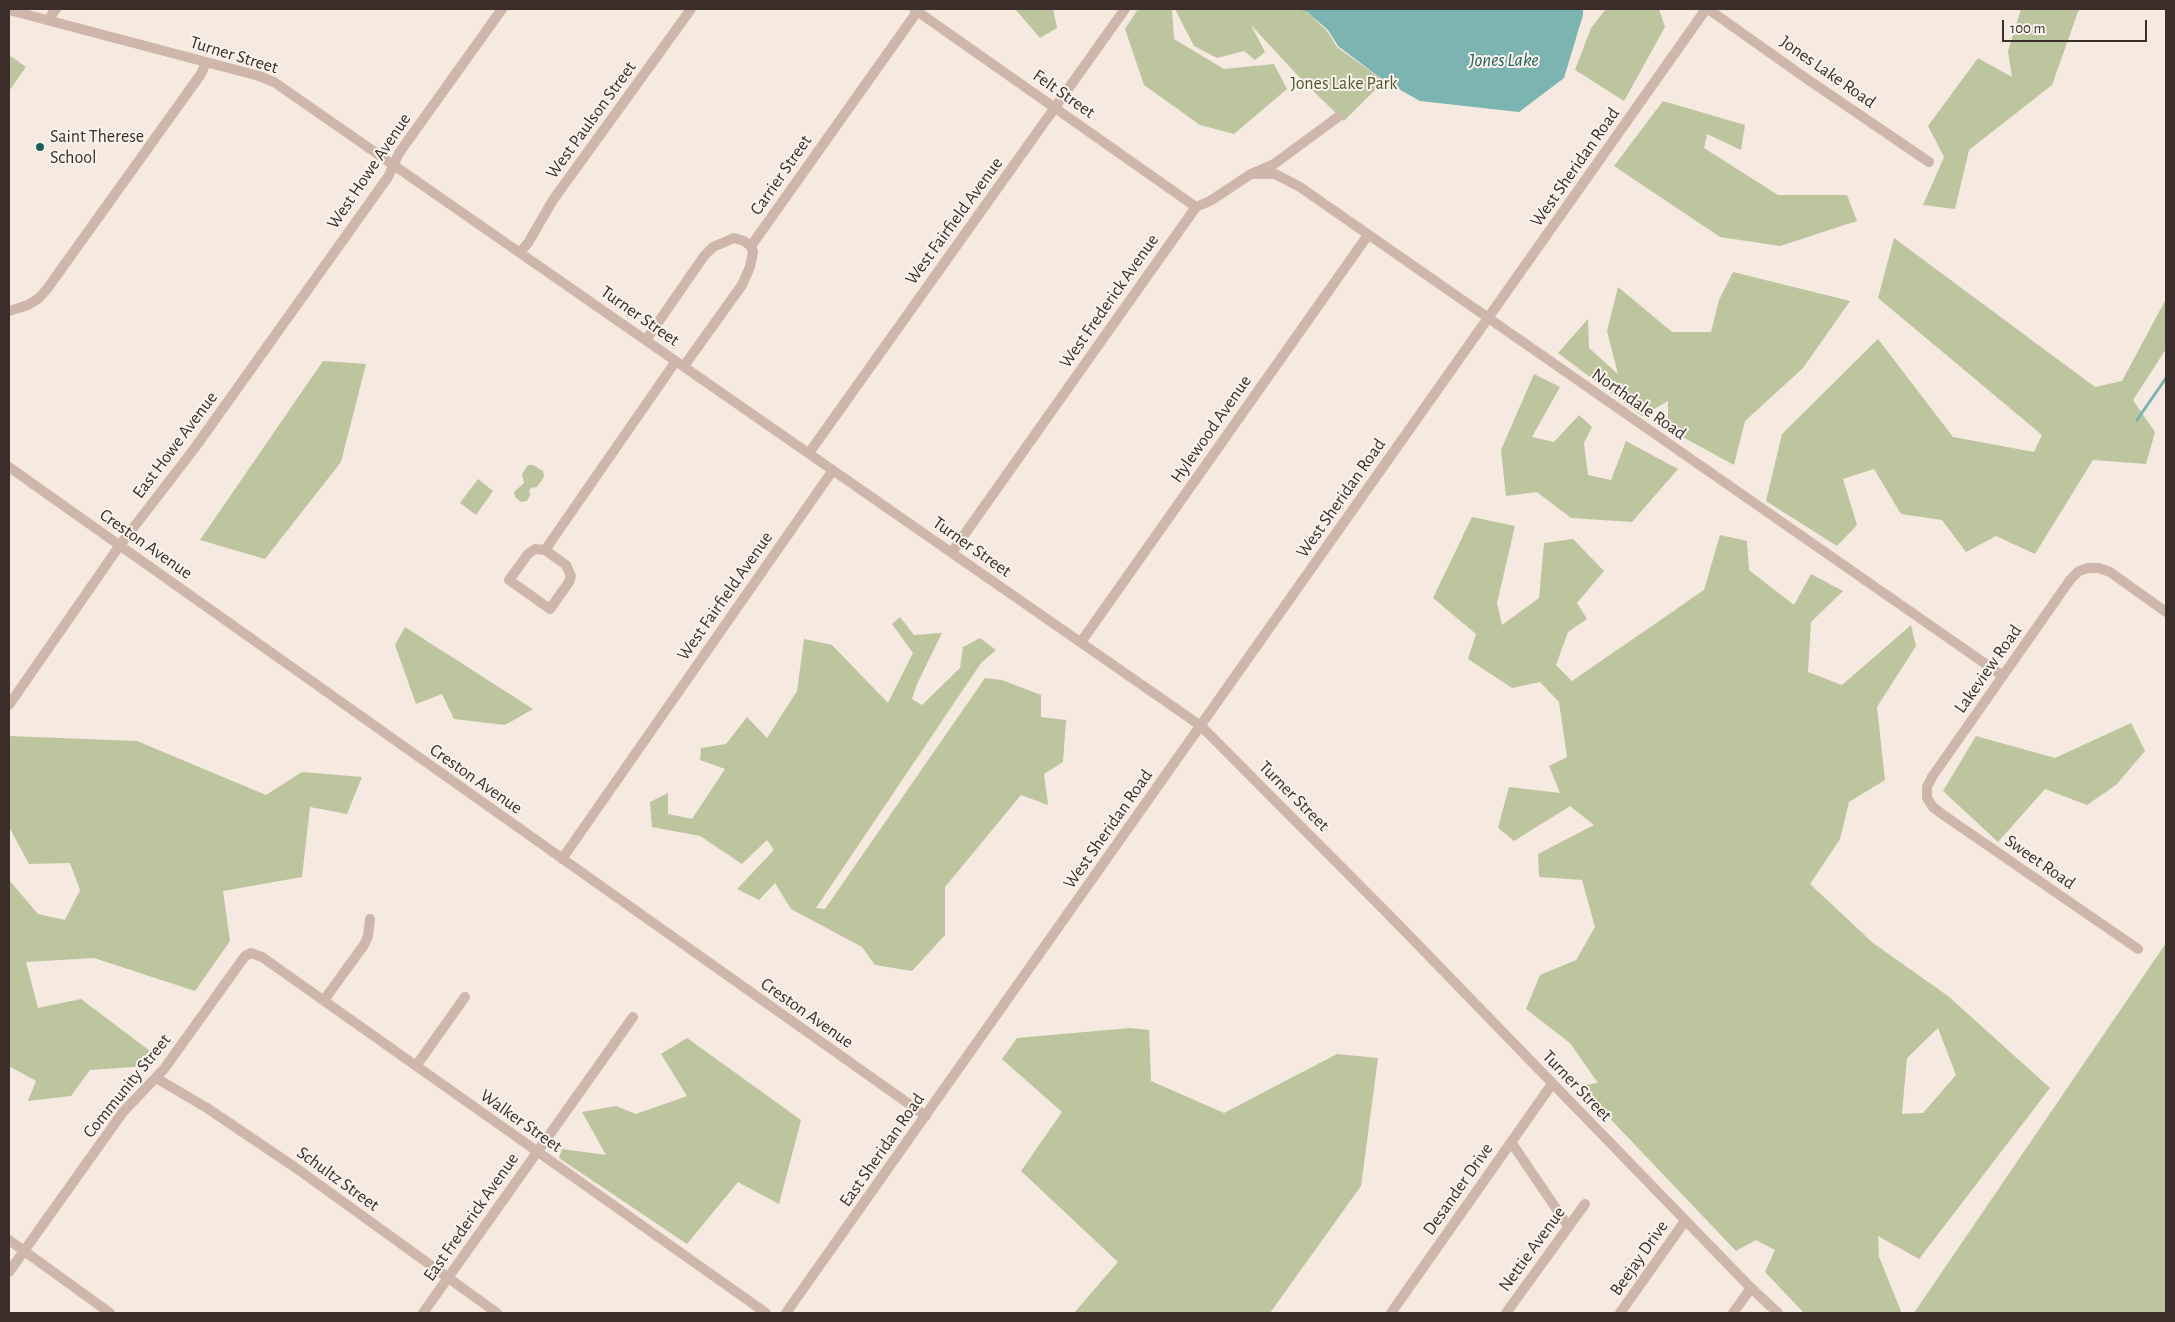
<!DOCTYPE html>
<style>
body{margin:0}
#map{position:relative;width:2175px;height:1322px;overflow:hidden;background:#f5e9e0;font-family:"Alegreya Sans",sans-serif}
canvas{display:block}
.frame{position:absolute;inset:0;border:10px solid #3b2e2a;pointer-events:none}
.scale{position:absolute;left:2002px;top:20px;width:145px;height:22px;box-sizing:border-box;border:2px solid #3b2e2a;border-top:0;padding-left:6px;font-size:15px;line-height:18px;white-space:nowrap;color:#3b2e2a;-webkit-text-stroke:4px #fbf3ed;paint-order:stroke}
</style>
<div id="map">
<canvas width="2175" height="1322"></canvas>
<div class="frame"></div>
<div class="scale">100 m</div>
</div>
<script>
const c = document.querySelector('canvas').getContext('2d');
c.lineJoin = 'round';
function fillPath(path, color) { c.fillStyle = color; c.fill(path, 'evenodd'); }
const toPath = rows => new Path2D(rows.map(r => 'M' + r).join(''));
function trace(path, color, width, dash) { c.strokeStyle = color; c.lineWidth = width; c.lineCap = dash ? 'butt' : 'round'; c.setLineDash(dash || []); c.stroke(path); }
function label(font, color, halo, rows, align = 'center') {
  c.font = font + ' "Alegreya Sans",sans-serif'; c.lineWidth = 4; c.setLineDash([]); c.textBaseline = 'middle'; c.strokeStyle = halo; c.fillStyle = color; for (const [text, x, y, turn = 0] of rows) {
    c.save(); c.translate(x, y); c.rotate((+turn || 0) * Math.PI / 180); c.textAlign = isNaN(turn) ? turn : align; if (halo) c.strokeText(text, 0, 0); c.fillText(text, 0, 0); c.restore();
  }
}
fillPath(toPath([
 [1015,9,1053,9,1057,28,1040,38],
 [1138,9,1172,9,1174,39,1224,69,1274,64,1287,89,1234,134,1200,125,1144,85,1125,29],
 [1175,9,1281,9,1306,11,1327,31,1337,47,1384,81,1344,121,1301,79,1251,25,1265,52,1255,60,1244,51,1217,58,1194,46],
 [1606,9,1659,9,1665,27,1624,101,1575,70,1591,28],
 [2021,9,2079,9,2052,85,1969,150,1955,209,1923,205,1944,157,1928,126,1978,58,2012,77,2008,51],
 [9,55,26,67,9,91],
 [1663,101,1745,125,1741,150,1707,134,1704,148,1778,195,1847,195,1857,221,1780,246,1720,237,1614,166],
 [1894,238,2095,387,2122,381,2166,299,2166,349,2133,400,2155,432,2146,464,2093,460,2035,554,1996,536,1966,552,1942,520,1901,514,1874,469,1843,479,1857,525,1837,546,1766,501,1782,434,1878,339,1953,437,2034,452,2042,435,1878,298],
 [1733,272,1850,301,1803,368,1745,421,1734,465,1668,429,1668,401,1642,416,1558,353,1588,319,1589,348,1618,374,1607,331,1618,287,1672,332,1711,332,1719,300],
 [323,361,366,364,341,462,265,559,200,540],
 [1534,374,1560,387,1532,437,1554,442,1579,415,1592,427,1584,443,1588,475,1611,480,1626,441,1678,469,1632,522,1571,518,1537,492,1506,496,1501,450],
 [528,465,533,465,543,471,544,477,537,487,531,488,529,491,530,495,527,501,521,502,515,497,514,492,524,483,522,474],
 [478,479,493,491,476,515,460,503],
 [1472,517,1515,526,1497,603,1502,625,1539,598,1544,543,1573,539,1604,571,1577,603,1587,619,1568,632,1556,665,1572,681,1704,590,1720,535,1747,541,1749,570,1794,605,1811,574,1843,591,1811,622,1808,672,1842,685,1911,625,1916,646,1877,707,1885,780,1849,802,1840,839,1810,884,1873,943,1948,996,2050,1088,1919,1259,1878,1236,1879,1257,1901,1311,1899,1313,1804,1313,1765,1272,1775,1250,1756,1240,1736,1251,1579,1086,1598,1083,1570,1043,1526,1009,1540,975,1576,960,1595,927,1582,880,1539,877,1538,854,1594,825,1570,806,1514,841,1498,828,1509,787,1560,793,1549,766,1567,757,1559,702,1540,682,1512,688,1468,659,1476,634,1433,598],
 [1938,1028,1956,1075,1923,1113,1902,1114,1907,1058],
 [900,617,914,635,942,633,917,684,912,699,922,705,960,668,963,647,980,638,996,650,981,663,816,908,825,909,985,678,1002,680,1041,695,1041,717,1066,720,1063,762,1044,774,1048,805,1021,795,945,887,945,935,912,971,875,965,862,947,791,909,775,883,759,900,737,889,774,850,767,840,742,864,700,836,652,827,650,802,668,793,668,814,692,819,725,769,700,760,701,748,726,744,747,717,767,738,797,691,804,639,832,645,888,703,913,653,892,624],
 [405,627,533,709,505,725,454,719,442,694,416,704,395,645],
 [2131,723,2145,751,2116,785,2087,805,2045,789,1998,842,1943,791,1976,736,2055,758],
 [9,736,137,741,266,795,302,772,362,777,347,814,310,807,302,877,223,891,230,941,195,991,94,958,26,962,38,1008,81,999,150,1051,146,1066,90,1070,71,1096,28,1101,36,1081,9,1066,9,880,38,914,65,920,80,890,70,863,29,864,9,827],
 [2166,943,2166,1313,1914,1313],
 [1130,1028,1149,1030,1151,1081,1224,1113,1337,1054,1378,1058,1361,1186,1270,1313,1074,1313,1118,1262,1021,1171,1062,1112,1002,1059,1017,1038],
 [687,1038,801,1120,779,1204,738,1182,687,1244,559,1158,562,1149,606,1155,582,1112,616,1106,636,1114,687,1096,661,1054]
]), '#bcc59e');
fillPath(toPath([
 [1287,9,1583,9,1583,15,1564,78,1519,112,1420,101,1383,80,1338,46,1328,30,1306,11]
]), '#7cb4b1');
trace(toPath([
 [2137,420,2166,378]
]), '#7cb4b1', 3);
trace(toPath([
 [914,9,1196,207],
 [1708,9,1807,79,1929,162],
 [9,10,259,76,274,82,1201,726,1395,921,1751,1288,1778,1313],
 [48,20,56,9],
 [1251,174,1275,174,1300,187,2003,676],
 [751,246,919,9],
 [520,252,528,243,553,200,691,9],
 [9,311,28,305,39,298,47,289,201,74,206,62],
 [646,340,704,256,713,247,734,238,744,241,751,246],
 [684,366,742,285,750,267,753,252,751,246],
 [809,453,1125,9],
 [9,467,926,1116],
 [545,550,566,565,571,576,569,582,550,609,509,580,528,554,535,549,545,550,676,361],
 [952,552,1196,207,1210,201,1251,174,1274,164,1338,117],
 [1081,642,1368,235],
 [9,705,120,545,194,449,388,177,399,153,502,9],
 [562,859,833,470],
 [2138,949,1942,814,1933,807,1927,798,1927,787,1932,777,2070,580,2079,571,2088,568,2099,568,2110,572,2166,612],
 [324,1000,364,945,368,936,370,919],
 [416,1066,465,997],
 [156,1078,207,1108,296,1168,497,1313],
 [1511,1142,1568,1226],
 [9,1240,110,1313],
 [9,1272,123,1112,164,1069,245,956,251,953,262,957,766,1313],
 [423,1313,633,1017],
 [786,1313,1706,9],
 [1391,1313,1552,1084],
 [1506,1313,1585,1204],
 [1620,1313,1685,1221],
 [1733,1313,1751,1288]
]), '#ceb7aa', 10);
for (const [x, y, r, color] of [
 [40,147,5,"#1c605e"]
]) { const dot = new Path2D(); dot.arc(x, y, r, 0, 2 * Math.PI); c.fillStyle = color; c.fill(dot); trace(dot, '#fbf3ed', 2); }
label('18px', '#3b2e2a', '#fbf3ed', [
 ["Turner Street",234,55,17],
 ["Jones Lake Road",1828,72,35],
 ["Felt Street",1064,94,35],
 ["West Paulson Street",591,120,-54],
 ["West Sheridan Road",1575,167,-55],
 ["West Howe Avenue",369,171,-56],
 ["Carrier Street",781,175,-55],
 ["West Fairfield Avenue",954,221,-54],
 ["West Frederick Avenue",1109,301,-55],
 ["Turner Street",640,316,35],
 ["Northdale Road",1639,404,35],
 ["Hylewood Avenue",1211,429,-55],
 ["East Howe Avenue",175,445,-53],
 ["West Sheridan Road",1341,498,-55],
 ["Creston Avenue",146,544,35],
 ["Turner Street",972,547,35],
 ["West Fairfield Avenue",725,596,-55],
 ["Lakeview Road",1988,669,-55],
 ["Creston Avenue",476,779,35],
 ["Turner Street",1294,796,45],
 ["West Sheridan Road",1108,829,-55],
 ["Sweet Road",2040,862,35],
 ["Creston Avenue",807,1013,35],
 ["Community Street",127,1086,-51],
 ["Turner Street",1577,1086,46],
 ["Walker Street",521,1121,35],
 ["East Sheridan Road",882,1150,-55],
 ["Schultz Street",338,1179,36],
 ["Desander Drive",1458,1189,-55],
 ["East Frederick Avenue",471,1217,-55],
 ["Nettie Avenue",1532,1249,-54],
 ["Beejay Drive",1639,1258,-55]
]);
label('18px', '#4e5b2c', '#fbf3ed', [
 ["Jones Lake Park",1344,84]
]);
label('18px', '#3b2e2a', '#fbf3ed', [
 ["Saint Therese",50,137],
 ["School",50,158]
], 'left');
label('italic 19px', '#1c605e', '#fbf3ed', [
 ["Jones Lake",1504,60]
]);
</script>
